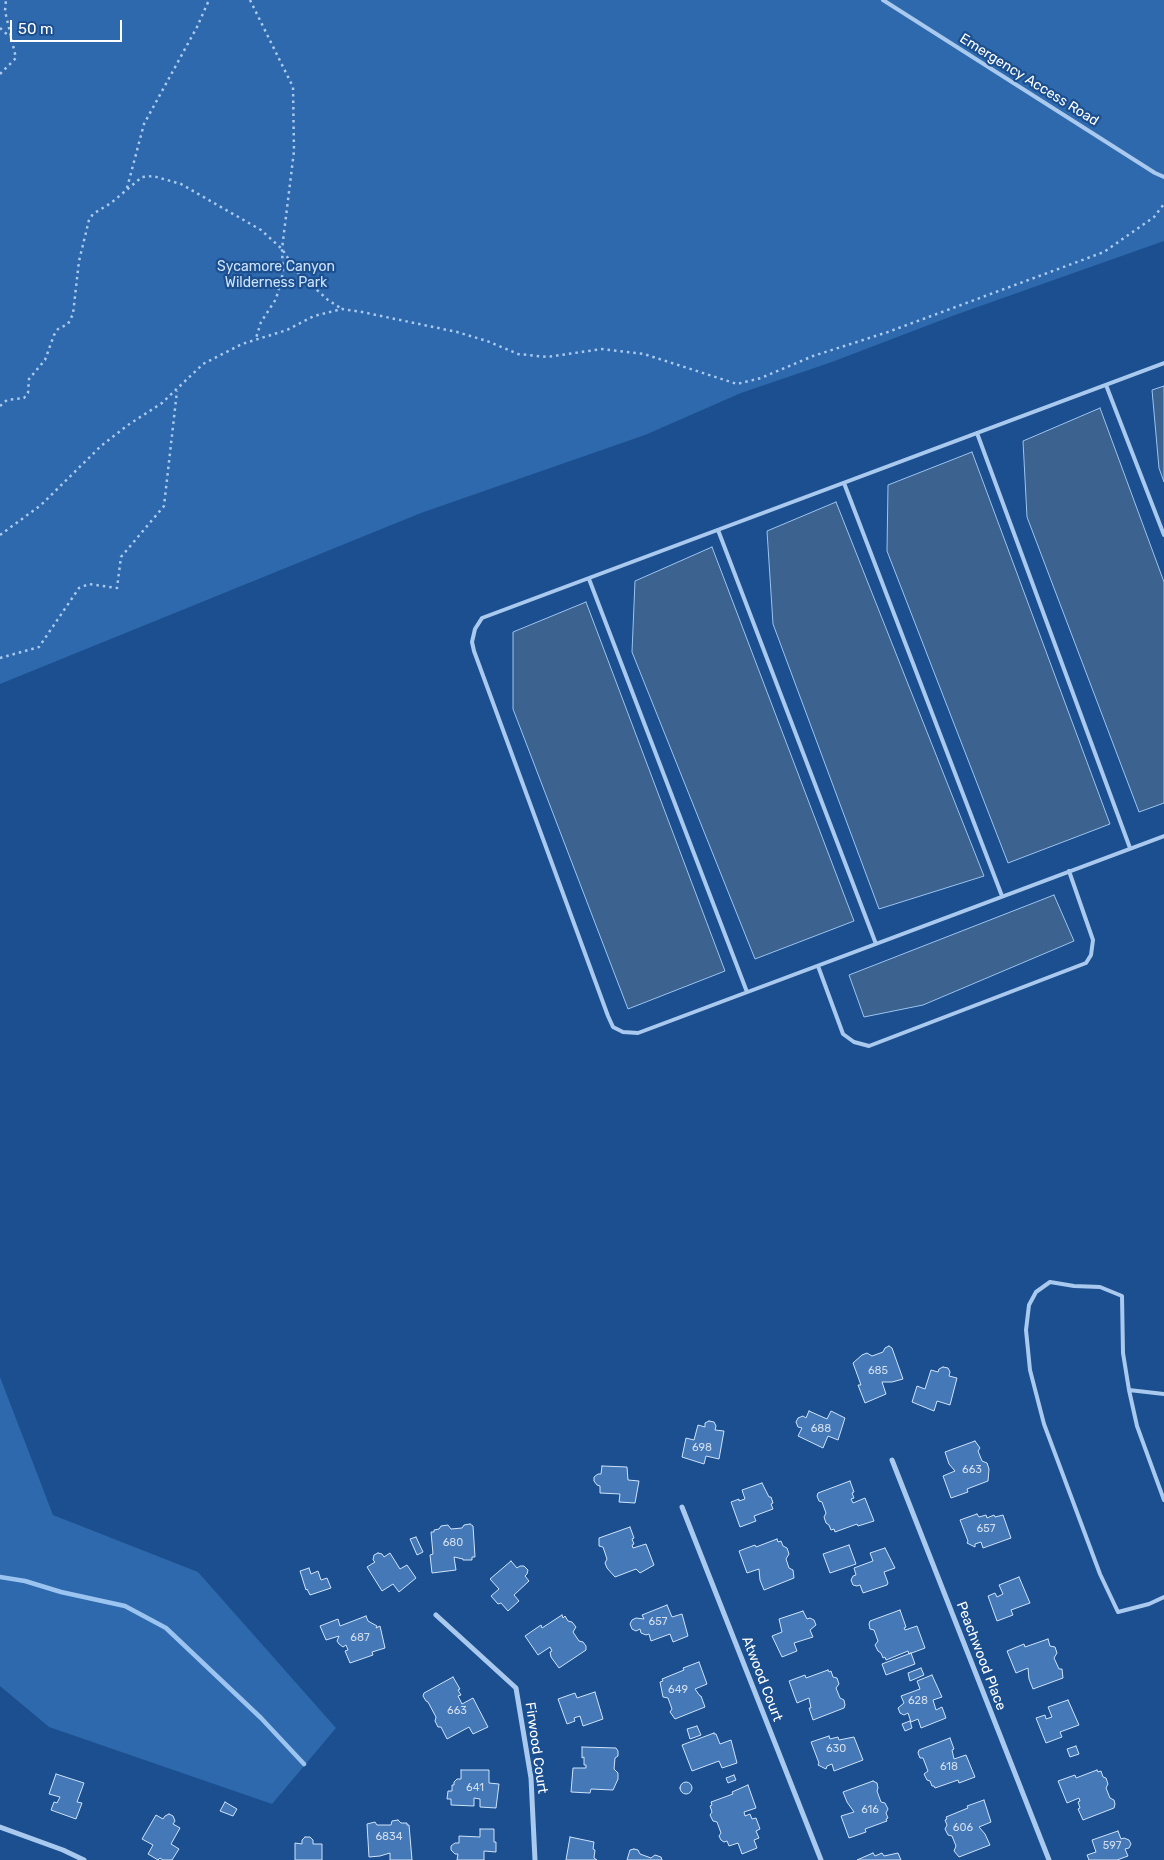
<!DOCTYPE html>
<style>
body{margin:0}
#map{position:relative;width:1164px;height:1860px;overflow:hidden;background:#1b4f8f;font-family:Rubik,sans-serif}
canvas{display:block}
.scale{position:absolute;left:10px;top:20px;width:112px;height:22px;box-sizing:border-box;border:2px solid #fff;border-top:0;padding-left:6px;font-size:15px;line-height:18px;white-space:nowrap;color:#fff;-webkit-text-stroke:4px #1b4f8f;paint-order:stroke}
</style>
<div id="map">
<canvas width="1164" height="1860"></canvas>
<div class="scale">50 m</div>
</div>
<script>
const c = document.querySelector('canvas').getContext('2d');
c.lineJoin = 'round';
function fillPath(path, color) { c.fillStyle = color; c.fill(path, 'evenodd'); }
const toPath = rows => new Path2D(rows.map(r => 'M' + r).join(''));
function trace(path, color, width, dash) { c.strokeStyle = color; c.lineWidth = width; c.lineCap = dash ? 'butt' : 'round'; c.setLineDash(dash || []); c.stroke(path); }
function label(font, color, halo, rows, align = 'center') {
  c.font = font + ' Rubik,sans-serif'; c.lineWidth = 4.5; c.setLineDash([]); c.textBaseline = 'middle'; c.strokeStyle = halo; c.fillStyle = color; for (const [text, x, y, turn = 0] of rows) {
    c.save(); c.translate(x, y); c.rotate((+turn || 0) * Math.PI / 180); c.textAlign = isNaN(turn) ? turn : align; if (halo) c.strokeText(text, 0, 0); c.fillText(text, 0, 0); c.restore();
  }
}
fillPath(toPath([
 [0,0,1164,0,1164,241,955,315,832,362,741,393,645,435,421,513,0,684],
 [0,1377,53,1515,198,1572,336,1728,272,1804,49,1727,0,1686]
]), '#2e69ad');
const water = toPath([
 [1164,386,1164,482,1159,468,1152,390,1164,386],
 [1100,408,1164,582,1164,803,1139,812,1027,517,1023,441,1100,408],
 [972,452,1110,824,1008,863,887,551,888,485,972,452],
 [836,502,984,876,879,909,773,624,767,531,836,502],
 [712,547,854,921,755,959,632,652,635,581,712,547],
 [586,602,725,971,628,1009,513,709,513,632,586,602],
 [1054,895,1074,941,923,1005,864,1017,849,975,1054,895]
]);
fillPath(water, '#3c6290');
trace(water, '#9cc4f0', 1);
trace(toPath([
 [0,1577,25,1581,61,1592,125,1606,166,1628,261,1718,304,1764]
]), '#9cc4f0', 4.5);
const building = toPath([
 [889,1346,892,1348,903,1379,892,1382,882,1382,886,1394,865,1403,858,1385,861,1385,853,1363,862,1355,867,1353,872,1356,883,1352,885,1348,889,1346],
 [943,1367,948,1368,950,1372,949,1376,957,1378,950,1405,937,1401,934,1411,912,1402,917,1386,925,1389,931,1370,938,1372,939,1369,943,1367],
 [809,1411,827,1419,831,1411,845,1418,838,1440,828,1436,823,1448,798,1436,802,1428,798,1427,796,1422,798,1418,803,1416,806,1418,809,1411],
 [709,1421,714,1422,716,1426,715,1430,724,1431,719,1459,706,1456,704,1464,682,1457,686,1438,694,1440,698,1425,705,1427,705,1423,709,1421],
 [975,1441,980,1448,978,1451,982,1461,987,1463,989,1469,988,1481,967,1489,968,1492,951,1498,943,1476,955,1471,949,1464,945,1452,975,1441],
 [602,1466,627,1467,628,1480,639,1481,635,1503,619,1502,620,1494,600,1493,600,1486,597,1485,594,1481,594,1477,598,1474,601,1474,602,1466],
 [850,1481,854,1492,852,1493,854,1498,851,1499,853,1503,865,1498,874,1521,858,1526,857,1524,835,1532,834,1529,831,1530,829,1525,826,1523,824,1517,826,1513,822,1502,819,1501,817,1496,818,1493,850,1481],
 [762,1483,769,1497,771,1497,773,1503,771,1504,773,1509,754,1516,756,1521,740,1527,731,1502,739,1499,739,1501,745,1499,742,1490,762,1483],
 [977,1514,979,1517,986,1515,987,1518,994,1515,995,1517,1003,1515,1011,1538,983,1548,981,1542,975,1544,975,1547,967,1543,968,1541,960,1520,977,1514],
 [470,1524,473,1526,475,1557,472,1557,472,1560,463,1560,463,1559,454,1557,456,1570,432,1573,430,1555,433,1554,431,1532,434,1532,434,1530,439,1529,441,1526,448,1525,451,1529,462,1528,464,1525,470,1524],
 [630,1527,634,1538,632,1539,634,1544,632,1545,633,1548,646,1544,654,1565,640,1573,636,1569,615,1577,607,1568,605,1563,607,1559,603,1547,599,1546,599,1538,630,1527],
 [416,1537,423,1552,417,1555,410,1539,416,1537],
 [777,1539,778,1542,781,1541,783,1546,787,1548,789,1554,786,1559,789,1568,793,1570,794,1578,764,1590,760,1580,759,1569,747,1573,739,1551,755,1545,756,1547,777,1539],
 [849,1545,856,1564,830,1573,823,1554,849,1545],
 [885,1548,895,1568,884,1572,888,1583,887,1585,863,1593,860,1585,857,1586,853,1585,851,1580,853,1576,856,1575,854,1568,873,1561,870,1553,885,1548],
 [378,1553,382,1554,384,1557,390,1553,400,1569,407,1565,416,1578,399,1592,393,1584,382,1591,367,1567,375,1562,373,1560,374,1555,378,1553],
 [511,1561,517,1568,520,1566,524,1566,528,1570,527,1574,525,1576,529,1581,514,1595,519,1601,508,1611,501,1603,498,1604,491,1596,499,1589,490,1579,511,1561],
 [309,1568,311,1574,318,1571,321,1580,327,1578,331,1588,310,1595,307,1589,306,1590,300,1571,309,1568],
 [1019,1577,1030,1603,1011,1610,1013,1615,997,1621,988,1596,995,1593,997,1597,1003,1594,999,1585,1019,1577],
 [667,1605,672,1617,682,1614,688,1636,673,1642,670,1634,651,1641,649,1634,646,1635,641,1633,640,1629,636,1631,632,1629,630,1624,632,1620,636,1618,644,1619,642,1615,667,1605],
 [900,1610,906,1627,904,1628,905,1630,917,1626,925,1648,909,1654,908,1651,886,1660,885,1657,883,1658,881,1653,878,1651,875,1645,878,1641,874,1630,870,1629,869,1624,870,1621,900,1610],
 [803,1611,807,1619,810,1618,814,1620,816,1625,810,1630,813,1637,794,1643,797,1651,782,1657,772,1636,782,1632,779,1619,803,1611],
 [562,1615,563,1618,565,1616,568,1621,572,1622,576,1627,573,1632,579,1641,583,1642,586,1646,586,1650,559,1668,551,1657,550,1652,552,1651,550,1647,538,1655,525,1636,541,1625,542,1628,562,1615],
 [366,1616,368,1621,377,1626,376,1628,380,1626,385,1648,372,1652,373,1655,350,1663,345,1651,348,1650,346,1645,343,1647,339,1644,337,1641,339,1636,326,1640,320,1626,338,1619,340,1626,366,1616],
 [1048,1639,1050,1646,1055,1647,1057,1653,1054,1658,1059,1669,1062,1669,1063,1678,1033,1689,1029,1679,1028,1668,1016,1673,1007,1651,1024,1644,1025,1647,1048,1639],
 [911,1653,915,1664,886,1675,882,1664,911,1653],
 [699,1662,707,1684,695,1689,700,1696,701,1696,705,1707,675,1719,670,1712,672,1709,668,1698,663,1697,660,1682,663,1681,662,1679,684,1670,683,1668,699,1662],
 [921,1668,924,1675,910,1681,908,1673,921,1668],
 [828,1670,829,1672,831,1671,833,1677,837,1678,839,1684,836,1688,840,1698,844,1700,845,1705,844,1708,813,1720,809,1708,811,1708,809,1698,797,1703,789,1681,805,1675,806,1678,828,1670],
 [932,1675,942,1697,933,1700,936,1710,942,1707,946,1718,921,1728,918,1719,911,1722,908,1713,904,1715,900,1713,898,1708,904,1703,901,1696,920,1689,917,1681,932,1675],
 [453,1677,460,1689,458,1690,461,1695,458,1696,462,1704,473,1698,488,1727,473,1734,469,1727,447,1739,441,1727,438,1727,435,1721,436,1717,428,1702,426,1701,423,1696,424,1693,453,1677],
 [595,1692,603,1719,583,1726,580,1716,574,1718,575,1721,567,1724,558,1699,575,1693,577,1698,595,1692],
 [1068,1700,1079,1725,1060,1732,1062,1737,1046,1743,1036,1718,1045,1715,1046,1719,1052,1717,1048,1707,1068,1700],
 [910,1721,912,1728,905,1731,902,1724,910,1721],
 [697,1726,701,1735,690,1739,687,1729,697,1726],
 [714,1733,714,1734,716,1734,720,1744,731,1740,737,1763,722,1768,719,1761,692,1771,682,1745,714,1733],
 [829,1736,830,1739,838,1737,839,1740,854,1737,863,1760,834,1771,832,1764,827,1766,826,1769,818,1765,819,1763,811,1742,829,1736],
 [950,1738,954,1749,952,1750,954,1759,966,1755,975,1777,959,1783,958,1780,935,1788,934,1786,932,1786,930,1781,927,1780,924,1774,928,1771,923,1758,920,1758,918,1753,919,1750,950,1738],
 [1076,1746,1079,1754,1070,1757,1067,1749,1076,1746],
 [582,1747,616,1748,618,1751,618,1756,615,1758,614,1769,618,1773,618,1779,613,1790,591,1789,590,1793,571,1792,573,1768,586,1768,586,1765,584,1765,584,1757,582,1758,582,1747],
 [461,1770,489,1770,489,1783,499,1784,496,1808,480,1807,480,1799,474,1798,474,1806,451,1805,451,1799,447,1799,448,1791,452,1791,452,1785,454,1785,454,1782,457,1779,461,1779,461,1770],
 [1097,1770,1098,1772,1101,1771,1103,1777,1106,1778,1108,1784,1106,1788,1110,1798,1114,1800,1115,1804,1114,1808,1083,1820,1078,1809,1080,1808,1078,1802,1080,1801,1079,1798,1067,1803,1058,1781,1075,1775,1076,1778,1097,1770],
 [56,1774,84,1783,77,1802,82,1803,76,1819,51,1810,54,1802,57,1803,60,1797,49,1794,56,1774],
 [734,1775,736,1780,728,1783,726,1778,734,1775],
 [873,1781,877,1783,878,1788,877,1791,881,1802,885,1803,888,1809,886,1813,888,1818,886,1819,887,1821,865,1829,866,1832,849,1838,841,1816,854,1812,847,1802,843,1792,873,1781],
 '680 1788a6 6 0 1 1 12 0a6 6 0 1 1-12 0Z',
 [748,1785,756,1808,744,1812,745,1816,750,1814,752,1819,756,1818,760,1829,756,1831,759,1838,754,1840,757,1848,742,1854,738,1843,729,1846,727,1841,724,1842,721,1840,719,1836,721,1833,717,1822,713,1821,710,1815,712,1812,710,1806,712,1805,711,1802,733,1794,732,1792,748,1785],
 [984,1800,991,1822,979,1827,985,1834,990,1845,959,1857,954,1851,956,1846,952,1836,948,1835,945,1829,947,1825,945,1820,947,1819,946,1817,968,1808,967,1806,984,1800],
 [225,1802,237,1809,233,1816,220,1811,225,1802],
 [169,1814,173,1816,175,1821,173,1824,180,1828,171,1844,179,1849,172,1860,163,1860,160,1858,158,1860,148,1854,153,1845,142,1839,156,1815,163,1819,165,1816,169,1814],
 [398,1820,401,1823,407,1823,407,1825,409,1825,412,1860,390,1860,390,1853,380,1856,369,1857,367,1824,375,1822,377,1825,391,1825,392,1821,398,1820],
 [480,1829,494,1829,494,1842,496,1842,496,1852,484,1851,484,1860,457,1860,458,1854,455,1854,451,1850,451,1846,455,1843,459,1843,459,1836,480,1837,480,1829],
 [1118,1831,1121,1839,1124,1838,1129,1840,1131,1844,1129,1848,1125,1849,1128,1856,1117,1860,1089,1860,1087,1855,1096,1852,1092,1840,1118,1831],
 [305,1837,310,1837,313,1840,313,1844,322,1844,322,1860,295,1860,295,1843,302,1844,302,1840,305,1837],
 [570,1837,594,1842,593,1849,595,1850,594,1858,597,1860,566,1860,570,1837],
 [634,1849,638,1850,640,1854,651,1858,655,1855,661,1857,662,1860,627,1860,630,1850,634,1849],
 [873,1853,875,1856,882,1853,884,1856,898,1853,901,1860,857,1860,873,1853]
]);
fillPath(building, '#4478b7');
trace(building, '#cfe3fa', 1);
trace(toPath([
 [250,0,293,87,294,151,282,249,283,273,276,299,261,322,256,338],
 [0,28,10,37],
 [0,74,16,58,5,11,6,0],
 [127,188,144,124,197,27,209,0],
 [0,406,7,400,24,398,28,393,29,379,45,360,54,335,58,329,68,324,73,314,79,261,89,220,93,214,111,203,142,177,153,176,181,184,261,230,282,249,297,272,328,300,342,309],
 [0,535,41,505,101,446,128,425,162,403,203,364,242,344,287,330,314,316,342,309,362,312,457,332,487,341,518,354,547,357,602,349,644,354,737,384,761,378,813,356,888,332,1104,252,1154,217,1164,204],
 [0,658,39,647,79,588,89,584,117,588,121,557,164,506,177,391]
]), '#a9c9ee', 2.5, [2.5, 4]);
trace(toPath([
 [883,0,1155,173,1164,177],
 [1164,363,482,618,475,629,472,642,474,651,608,1016,613,1027,623,1032,638,1033,1164,836],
 [1106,385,1164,535],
 [977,433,1130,848],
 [844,483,1002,896],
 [718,530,876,944],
 [589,579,747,992],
 [818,966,843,1034,854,1042,869,1046,1086,963,1091,955,1093,940,1069,871],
 [1129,1390,1123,1353,1122,1296,1100,1287,1074,1286,1050,1282,1036,1292,1029,1305,1026,1330,1030,1370,1044,1424,1100,1574,1118,1612,1149,1604,1164,1597],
 [1164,1394,1129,1390,1137,1426,1164,1500]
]), '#a9c9ee', 4);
trace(toPath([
 [892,1460,1049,1860],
 [682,1507,821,1860],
 [436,1615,516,1688,531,1778,535,1860],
 [0,1827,63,1850,84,1860]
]), '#a9c9ee', 5);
label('11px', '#d0dded', null, [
 ["685",878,1371],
 ["688",821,1429],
 ["698",702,1448],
 ["663",972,1470],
 ["657",986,1529],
 ["680",453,1543],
 ["657",658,1622],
 ["687",360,1638],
 ["649",678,1690],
 ["628",918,1701],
 ["663",457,1711],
 ["630",836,1749],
 ["618",949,1767],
 ["641",475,1788],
 ["616",870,1810],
 ["606",963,1828],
 ["6834",389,1837],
 ["597",1112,1846]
]);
label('14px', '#fff', '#1b4f8f', [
 ["Emergency Access Road",1029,80,32],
 ["Peachwood Place",981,1656,69],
 ["Atwood Court",762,1679,69],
 ["Firwood Court",536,1748,82]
]);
label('14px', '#cfe3fa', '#1b4f8f', [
 ["Sycamore Canyon",276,267],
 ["Wilderness Park",276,283]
]);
</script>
